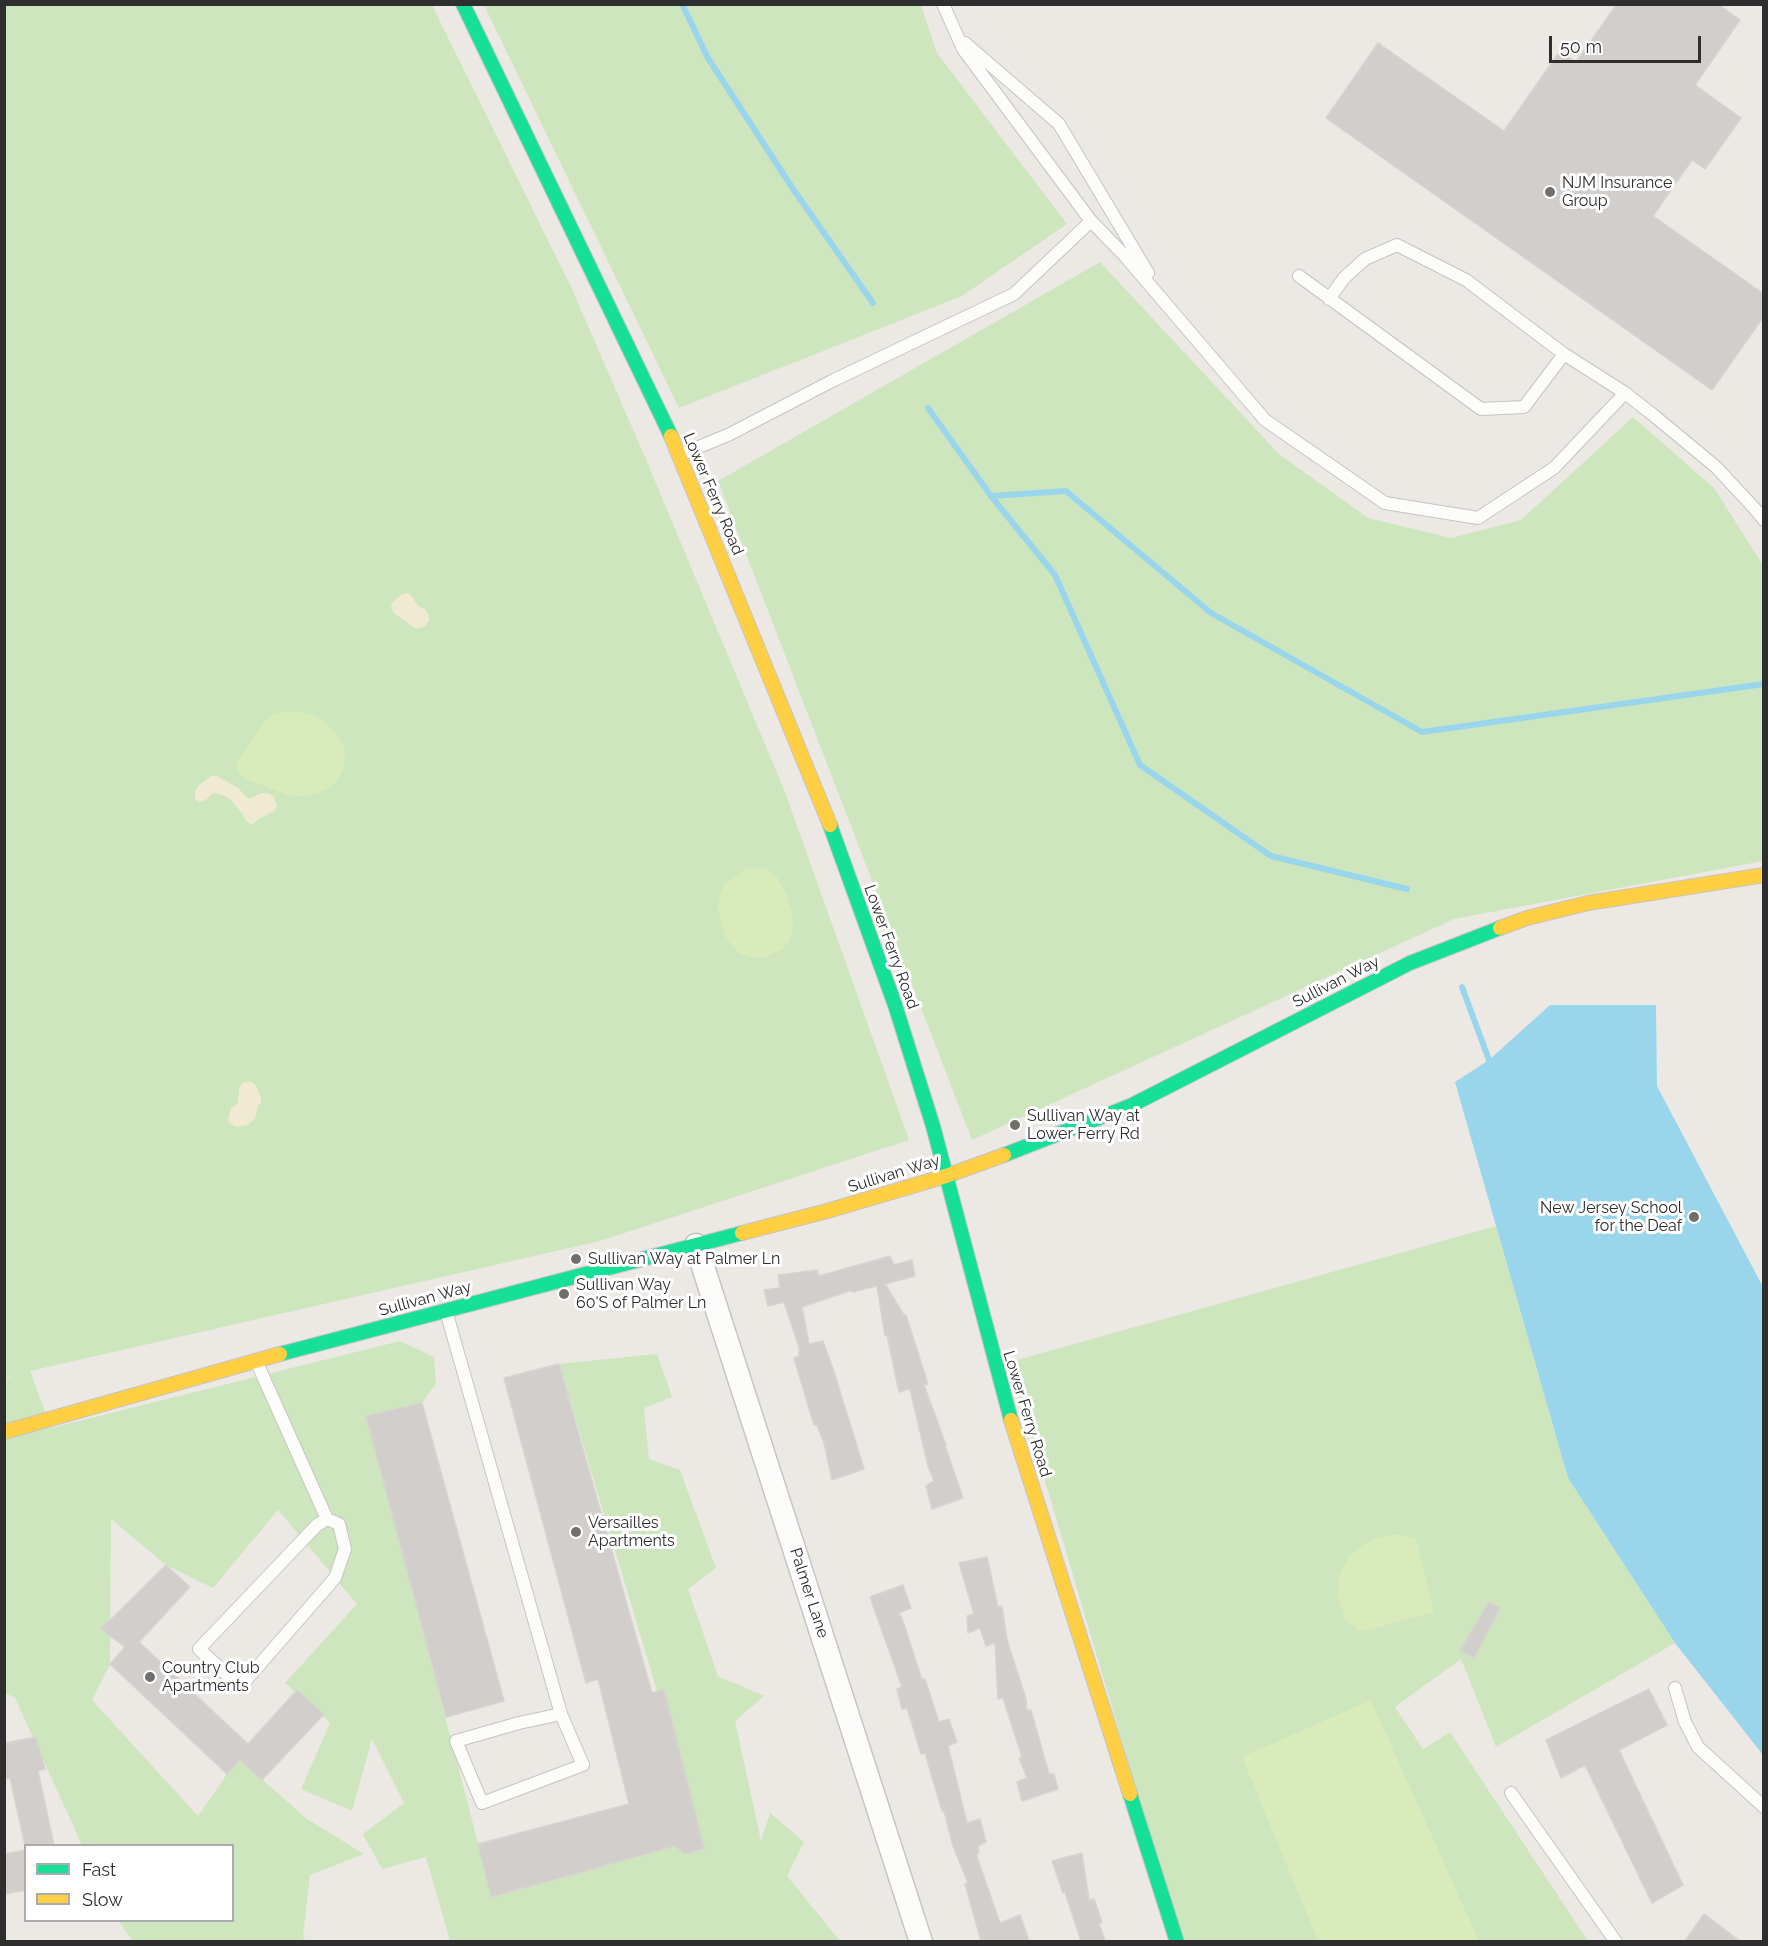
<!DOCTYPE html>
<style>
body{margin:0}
#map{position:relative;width:1768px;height:1946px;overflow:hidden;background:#ece8e4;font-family:Raleway,sans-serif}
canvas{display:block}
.frame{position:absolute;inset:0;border:6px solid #2e2e2e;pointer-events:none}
.legend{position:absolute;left:24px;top:1844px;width:210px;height:78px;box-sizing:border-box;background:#fff;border:2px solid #ababab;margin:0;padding:8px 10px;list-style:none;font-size:18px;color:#2e2e2e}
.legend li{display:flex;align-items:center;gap:12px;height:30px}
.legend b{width:30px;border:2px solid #ababab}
.scale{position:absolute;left:1549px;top:36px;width:152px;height:27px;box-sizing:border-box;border:3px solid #2e2e2e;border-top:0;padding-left:8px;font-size:18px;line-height:21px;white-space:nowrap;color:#2e2e2e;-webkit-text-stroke:4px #fff;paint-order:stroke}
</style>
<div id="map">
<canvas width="1768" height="1946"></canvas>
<div class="frame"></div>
<ul class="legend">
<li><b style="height:8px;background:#16e098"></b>Fast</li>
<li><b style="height:8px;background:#ffcf43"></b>Slow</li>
</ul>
<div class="scale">50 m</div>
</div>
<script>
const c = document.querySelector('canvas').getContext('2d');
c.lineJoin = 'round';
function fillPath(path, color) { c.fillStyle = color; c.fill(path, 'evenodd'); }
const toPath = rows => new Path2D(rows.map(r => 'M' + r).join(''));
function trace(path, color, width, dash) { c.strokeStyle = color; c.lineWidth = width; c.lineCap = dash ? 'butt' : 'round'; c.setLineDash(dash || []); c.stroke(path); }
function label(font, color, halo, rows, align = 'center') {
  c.font = font + ' Raleway,sans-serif'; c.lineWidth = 6; c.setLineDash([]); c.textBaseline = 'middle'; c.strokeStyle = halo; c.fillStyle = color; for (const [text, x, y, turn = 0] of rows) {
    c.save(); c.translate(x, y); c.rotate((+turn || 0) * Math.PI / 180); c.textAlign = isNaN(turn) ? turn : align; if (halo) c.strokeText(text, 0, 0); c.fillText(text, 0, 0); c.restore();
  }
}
fillPath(toPath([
 [5,5,432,5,572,289,645,457,785,792,909,1140,600,1241,30,1371,51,1428,400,1341,434,1357,436,1384,422,1403,367,1416,492,1897,675,1846,685,1854,704,1847,559,1364,657,1354,672,1397,644,1408,649,1459,680,1470,716,1568,688,1589,718,1676,764,1696,735,1721,761,1841,770,1813,804,1842,787,1876,840,1941,450,1941,426,1857,382,1869,363,1834,404,1803,372,1739,352,1811,301,1789,330,1723,285,1683,357,1604,278,1510,213,1588,166,1565,111,1519,110,1664,92,1700,198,1816,227,1774,240,1760,307,1819,364,1854,310,1875,303,1937,306,1941,133,1941,119,1921,232,1920,232,1846,82,1845,15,1698,5,1693,5,1379,21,1373,5,1378],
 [484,5,921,5,937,53,1067,224,962,296,679,408],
 [1100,262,1279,454,1368,518,1451,538,1521,520,1633,417,1714,488,1763,565,1763,861,1454,919,972,1140,718,481],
 [1496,1226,1568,1478,1675,1643,1496,1747,1461,1659,1395,1707,1423,1749,1450,1732,1588,1941,1181,1941,1010,1362]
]), '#cee6be');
fillPath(toPath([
 [407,593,411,595,418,606,425,609,428,614,429,620,426,625,421,628,415,628,394,613,391,607,393,602,401,595],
 [211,776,217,776,238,788,249,799,262,793,268,793,273,796,277,805,275,811,260,818,252,825,247,822,241,812,230,799,220,794,213,793,207,799,200,802,195,799,195,792,198,786],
 [250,1081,256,1086,261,1097,261,1102,258,1106,255,1118,248,1125,236,1127,228,1122,229,1116,231,1108,238,1103,239,1089,242,1083]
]), '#f0ead3');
fillPath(toPath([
 [288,711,302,712,317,717,329,726,339,736,346,753,344,768,337,781,326,790,306,796,287,795,249,780,241,775,237,769,236,763,263,723,272,715],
 [758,867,768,870,777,877,786,893,792,911,793,927,789,941,783,949,764,958,750,957,737,952,724,935,717,904,723,886,733,877,746,869],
 [1396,1534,1416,1538,1434,1612,1360,1632,1344,1618,1337,1597,1340,1574,1349,1556,1364,1544,1378,1538],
 [1371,1700,1479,1941,1318,1941,1242,1757]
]), '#d9eabb');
fillPath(toPath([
 [1550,1005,1656,1005,1657,1086,1763,1287,1763,1755,1675,1643,1568,1478,1455,1082,1489,1060]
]), '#99d6ec');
trace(toPath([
 [682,4,708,58,791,186,873,303],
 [928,408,991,496,1055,575,1140,765,1271,856,1407,889],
 [991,496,1066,491,1211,613,1422,732,1764,684],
 [1462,987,1489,1060]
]), '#99d6ec', 6);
const building = toPath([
 [1617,4,1718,4,1740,20,1695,85,1741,118,1705,169,1692,160,1653,216,1764,294,1764,316,1712,390,1326,118,1378,43,1504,131,1560,51,1576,62,1617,4],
 [890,1256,894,1265,912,1260,915,1276,885,1284,904,1315,906,1315,928,1384,924,1385,946,1445,945,1446,963,1498,932,1509,926,1486,934,1481,928,1466,910,1389,899,1392,887,1335,885,1336,877,1286,852,1292,852,1290,802,1307,809,1344,823,1341,834,1372,864,1469,832,1480,824,1443,817,1425,814,1425,794,1358,799,1356,799,1347,784,1302,768,1306,764,1290,780,1288,778,1275,817,1270,819,1276,890,1256],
 [559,1364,652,1693,664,1689,704,1848,685,1854,675,1846,491,1897,478,1844,629,1804,598,1679,586,1683,504,1378,559,1364],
 [422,1403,504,1701,446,1717,366,1416,422,1403],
 [987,1557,998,1607,1002,1606,1007,1640,1026,1699,1027,1710,1031,1710,1049,1774,1054,1774,1058,1789,1022,1801,1017,1782,1027,1778,1019,1758,1022,1757,1003,1698,998,1699,995,1643,986,1646,980,1628,968,1633,967,1616,974,1614,959,1563,987,1557],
 [166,1565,190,1587,139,1642,248,1744,297,1690,324,1714,262,1780,240,1760,227,1774,110,1664,125,1647,101,1629,166,1565],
 [903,1585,911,1608,899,1613,903,1621,922,1680,925,1679,939,1722,949,1719,957,1742,948,1746,967,1823,980,1819,986,1842,978,1846,979,1853,976,1854,1000,1923,1020,1915,1029,1941,981,1941,965,1884,968,1883,953,1846,944,1811,942,1811,925,1753,921,1754,907,1708,902,1709,897,1689,902,1687,870,1597,903,1585],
 [1489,1602,1500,1608,1474,1658,1460,1650,1489,1602],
 [1649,1689,1667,1725,1619,1750,1683,1885,1652,1903,1585,1765,1561,1778,1546,1740,1649,1689],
 [36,1737,45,1769,38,1771,54,1845,25,1845,10,1778,4,1779,4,1743,36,1737],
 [26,1850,26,1890,4,1894,4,1854,26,1850],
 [1082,1853,1089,1900,1094,1899,1102,1922,1099,1924,1105,1941,1081,1941,1065,1892,1063,1893,1052,1861,1082,1853],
 [1704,1914,1740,1941,1685,1941,1704,1914]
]);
fillPath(building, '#d1cecb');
trace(building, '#d7d4d0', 1.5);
const lane = toPath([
 [965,43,1059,124,1148,273],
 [1091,221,1125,256,1265,420,1385,503,1478,518,1554,468,1625,393],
 [1299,276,1481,409,1524,407,1564,354],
 [1329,299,1344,278,1365,259,1397,245,1466,280,1564,354,1625,393,1652,414,1716,467,1755,509,1764,520],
 [680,455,730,434,832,381,1014,294,1091,221,963,49,943,4],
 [446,1311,561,1714,583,1765,482,1803,456,1741,519,1723,561,1714],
 [257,1363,327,1519,317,1525,199,1649,240,1687,335,1578,345,1549,339,1524,327,1519],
 [1675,1688,1685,1722,1698,1747,1764,1807],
 [1511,1793,1616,1942]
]);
const street = toPath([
 [696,1245,921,1942]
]);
const fast = toPath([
 [463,4,671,436],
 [830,825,895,1005,933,1126,1011,1420],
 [1004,1155,1130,1106,1410,963,1500,928],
 [280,1354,742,1233],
 [1130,1794,1177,1942]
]);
const slow = toPath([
 [671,436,830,825],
 [1500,928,1527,918,1588,903,1764,875],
 [742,1233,827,1211,946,1176,1004,1155],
 [1011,1420,1130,1794],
 [4,1432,280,1354]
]);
trace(lane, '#c5c4c5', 14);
trace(street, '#c5c4c5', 25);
trace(fast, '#c5c4c5', 16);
trace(slow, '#c5c4c5', 16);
trace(lane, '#fcfcfb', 12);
trace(street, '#fcfcfb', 22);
trace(fast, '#16e098', 14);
trace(slow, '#ffcf43', 14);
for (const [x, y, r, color] of [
 [1550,192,6,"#706f6e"],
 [1015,1125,6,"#706f6e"],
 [1694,1217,6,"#706f6e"],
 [576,1259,6,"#706f6e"],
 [564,1294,6,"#706f6e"],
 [576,1532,6,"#706f6e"],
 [150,1677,6,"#706f6e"]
]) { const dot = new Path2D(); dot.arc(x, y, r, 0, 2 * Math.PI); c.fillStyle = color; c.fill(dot); trace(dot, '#fff', 2); }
label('16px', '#2e2e2e', '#fff', [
 ["NJM Insurance",1562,183],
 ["Group",1562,201],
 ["Sullivan Way at",1027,1116],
 ["Lower Ferry Rd",1027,1134],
 ["New Jersey School",1682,1208,"right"],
 ["for the Deaf",1682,1226,"right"],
 ["Sullivan Way at Palmer Ln",588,1259],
 ["Sullivan Way",576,1285],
 ["60'S of Palmer Ln",576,1303],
 ["Versailles",588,1523],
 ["Apartments",588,1541],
 ["Country Club",162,1668],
 ["Apartments",162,1686]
], 'left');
label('16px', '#2e2e2e', '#fff', [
 ["Lower Ferry Road",713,494,67],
 ["Lower Ferry Road",891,947,70],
 ["Sullivan Way",1336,982,-27],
 ["Sullivan Way",894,1174,-17],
 ["Sullivan Way",425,1299,-15],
 ["Lower Ferry Road",1027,1414,73],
 ["Palmer Lane",809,1593,72]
]);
</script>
